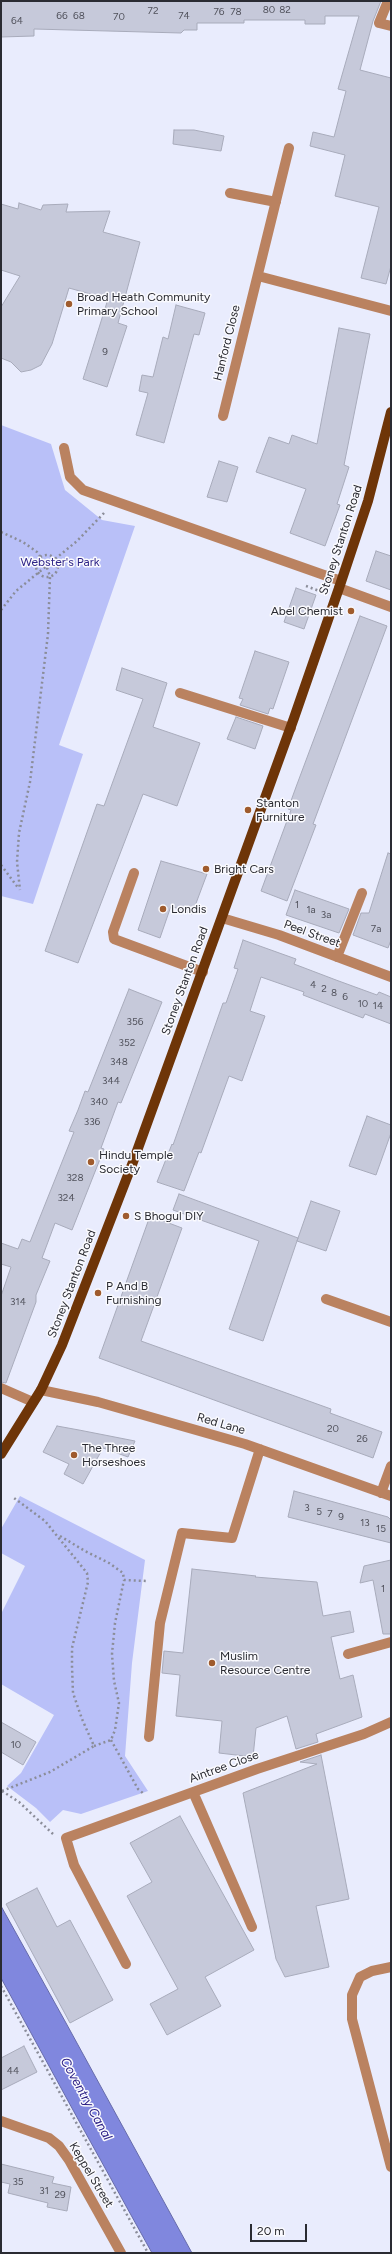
<!DOCTYPE html>
<style>
body{margin:0}
#map{position:relative;width:392px;height:2254px;overflow:hidden;background:#e9ecfd;font-family:Figtree,sans-serif}
canvas{display:block}
.frame{position:absolute;inset:0;border:2px solid #2a2b32;pointer-events:none}
.scale{position:absolute;left:250px;top:2224px;width:57px;height:18px;box-sizing:border-box;border:2px solid #2a2b32;border-top:0;padding-left:5px;font-size:12px;line-height:14px;white-space:nowrap;color:#2a2b32;-webkit-text-stroke:3px #fafafe;paint-order:stroke}
</style>
<div id="map">
<canvas width="392" height="2254"></canvas>
<div class="frame"></div>
<div class="scale">20 m</div>
</div>
<script>
const c = document.querySelector('canvas').getContext('2d');
c.lineJoin = 'round';
function fillPath(path, color) { c.fillStyle = color; c.fill(path, 'evenodd'); }
const toPath = rows => new Path2D(rows.map(r => 'M' + r).join(''));
function trace(path, color, width, dash) { c.strokeStyle = color; c.lineWidth = width; c.lineCap = dash ? 'butt' : 'round'; c.setLineDash(dash || []); c.stroke(path); }
function label(font, color, halo, rows, align = 'center') {
  c.font = font + ' Figtree,sans-serif'; c.lineWidth = 3; c.setLineDash([]); c.textBaseline = 'middle'; c.strokeStyle = halo; c.fillStyle = color; for (const [text, x, y, turn = 0] of rows) {
    c.save(); c.translate(x, y); c.rotate((+turn || 0) * Math.PI / 180); c.textAlign = isNaN(turn) ? turn : align; if (halo) c.strokeText(text, 0, 0); c.fillText(text, 0, 0); c.restore();
  }
}
fillPath(toPath([
 [1,425,51,444,65,490,102,520,135,526,59,745,83,754,33,904,1,896],
 [20,1496,145,1560,132,1663,125,1756,148,1791,81,1814,63,1810,50,1822,36,1808,7,1786,21,1773,54,1715,1,1684,1,1614,25,1566,1,1553,1,1529]
]), '#b9c0f8');
const water = toPath([
 [1,1906,66,2023,192,2253,152,2253,79,2121,1,1978,1,1906]
]);
fillPath(water, '#8087de');
trace(water, '#666baa', 1);
const building = toPath([
 [1,1,381,1,373,21,360,70,391,78,391,266,386,284,361,278,379,207,335,196,345,155,310,146,313,132,334,137,346,91,338,89,359,16,325,16,325,24,305,24,305,20,244,20,244,23,197,23,197,30,184,30,181,33,34,29,34,36,1,37,1,1],
 [174,130,194,130,224,136,221,151,173,144,174,130],
 [19,203,41,210,43,205,68,204,66,212,110,211,103,232,140,242,118,323,127,326,107,387,83,379,108,299,69,288,52,344,41,365,31,370,21,372,11,362,1,358,1,307,20,276,1,270,1,204,18,209,19,203],
 [176,305,205,313,199,335,194,334,164,443,136,435,148,393,139,391,142,375,153,377,163,337,168,339,176,305],
 [339,328,370,334,344,465,349,467,337,504,340,505,325,546,290,533,306,489,256,472,269,437,289,444,292,435,317,444,339,328],
 [219,461,238,467,227,502,207,497,219,461],
 [376,551,391,556,391,590,366,581,376,551],
 [296,588,316,595,304,629,284,622,296,588],
 [360,616,387,626,313,824,316,825,287,901,261,891,291,810,288,809,296,787,360,616],
 [255,651,289,662,273,709,270,708,268,714,240,705,243,699,239,698,255,651],
 [122,668,167,683,153,727,200,743,177,806,143,794,78,963,45,951,97,804,104,806,143,699,116,690,122,668],
 [236,717,263,726,255,749,227,739,236,717],
 [388,853,391,854,391,940,388,948,353,935,361,913,369,913,388,853],
 [161,861,207,874,192,914,171,906,160,938,138,930,161,861],
 [295,890,349,909,339,933,286,915,295,890],
 [243,940,296,959,294,964,336,980,377,995,379,992,391,997,391,1024,365,1014,363,1018,303,995,304,992,261,977,250,1011,265,1016,242,1081,229,1076,201,1153,199,1152,184,1191,157,1182,172,1144,173,1145,223,1003,226,1003,238,969,234,968,243,940],
 [129,989,162,1002,121,1103,118,1102,101,1148,104,1149,72,1230,55,1223,42,1258,50,1261,36,1295,36,1302,6,1383,1,1382,1,1296,11,1267,1,1264,1,1243,18,1249,22,1239,30,1242,74,1132,69,1131,78,1110,85,1091,88,1092,129,989],
 [367,1116,391,1125,391,1133,376,1175,349,1166,367,1116],
 [179,1194,298,1238,263,1341,229,1329,259,1241,173,1210,179,1194],
 [311,1201,340,1211,326,1251,297,1241,311,1201],
 [150,1216,182,1228,141,1341,331,1409,330,1413,382,1432,373,1458,99,1358,150,1216],
 [57,1426,79,1430,135,1441,128,1457,103,1448,83,1484,64,1474,69,1464,43,1452,57,1426],
 [294,1491,388,1517,391,1520,391,1543,288,1517,294,1491],
 [391,1560,391,1634,383,1634,373,1580,360,1583,364,1566,391,1560],
 [192,1569,256,1576,255,1577,317,1582,323,1616,350,1611,354,1632,331,1637,340,1679,353,1675,362,1717,316,1734,318,1742,296,1749,287,1716,256,1728,253,1757,219,1753,222,1721,176,1716,180,1675,162,1673,164,1651,183,1653,192,1569],
 [1,1722,36,1742,23,1765,1,1752,1,1722],
 [321,1755,349,1899,316,1906,329,1967,285,1977,276,1959,243,1793,317,1764,300,1762,321,1755],
 [180,1816,254,1950,205,1977,221,2006,167,2035,150,2004,178,1989,127,1896,152,1882,130,1843,180,1816],
 [37,1888,57,1927,70,1920,113,2000,70,2023,6,1904,37,1888],
 [24,2046,37,2072,1,2090,1,2058,24,2046],
 [1,2164,54,2177,52,2183,71,2187,67,2211,47,2207,48,2203,8,2193,10,2184,1,2182,1,2164]
]);
fillPath(building, '#c6c9da');
trace(building, '#a8abbb', 1);
trace(toPath([
 [1,532,23,542,37,552,46,565,50,576,48,634,30,782,19,833,17,862,20,890],
 '36 566a11 11 0 1 1 22 0a11 11 0 1 1-22 0Z',
 [306,586,322,592],
 [1,610,16,591,77,541,105,512],
 [1,865,19,889],
 [60,1536,85,1551,109,1563,123,1573,124,1580,147,1581],
 [111,1740,138,1789,144,1794],
 [94,1746,111,1740,115,1730,119,1703,114,1681,112,1654,115,1623,124,1580],
 [2,1791,50,1772,94,1746,82,1719,73,1693,72,1667,72,1648,88,1582,87,1573,45,1521,14,1498],
 [2,1791,19,1802,53,1834],
 [1,1986,148,2253]
]), '#8b8d99', 2.5, [2, 3]);
trace(toPath([
 [388,1,379,23,391,26],
 [230,193,276,202],
 [258,276,391,311],
 [223,416,289,148],
 [64,448,70,477,83,490,341,581],
 [339,588,391,607],
 [180,693,291,728],
 [134,873,113,932,114,939,203,972],
 [222,918,279,935,391,977],
 [337,957,362,893],
 [326,1299,391,1322],
 [1,1388,33,1402],
 [41,1390,98,1402,245,1444,391,1496],
 [381,1493,391,1466],
 [348,1654,391,1642],
 [149,1737,160,1623,182,1533,232,1538,260,1449],
 [193,1792,252,1927],
 [126,1964,74,1865,66,1838,257,1769,364,1734,391,1722],
 [391,1967,372,1971,360,1977,352,1995,352,2019,391,2167],
 [1,2121,49,2138,59,2146,69,2160,121,2253]
]), '#ba8260', 10);
trace(toPath([
 [1,1454,41,1390,62,1345,133,1162,294,718,339,588,368,501,391,412]
]), '#6e3508', 10);
for (const [x, y, r, color] of [
 [69,304,4,"#9f5b2d"],
 [351,611,4,"#9f5b2d"],
 [248,810,4,"#9f5b2d"],
 [206,869,4,"#9f5b2d"],
 [163,909,4,"#9f5b2d"],
 [91,1162,4,"#9f5b2d"],
 [126,1216,4,"#9f5b2d"],
 [98,1293,4,"#9f5b2d"],
 [74,1455,4,"#9f5b2d"],
 [212,1663,4,"#9f5b2d"]
]) { const dot = new Path2D(); dot.arc(x, y, r, 0, 2 * Math.PI); c.fillStyle = color; c.fill(dot); trace(dot, '#fafafe', 1.5); }
label('10px', '#51525c', null, [
 ["80",269,10],
 ["82",285,10],
 ["72",153,11],
 ["76",219,12],
 ["78",236,12],
 ["66",62,16],
 ["68",79,16],
 ["74",184,16],
 ["70",119,17],
 ["64",17,21],
 ["9",105,352],
 ["1",297,905],
 ["1a",311,910],
 ["3a",326,915],
 ["7a",376,929],
 ["4",313,985],
 ["2",324,989],
 ["8",334,993],
 ["6",345,997],
 ["10",363,1004],
 ["14",378,1006],
 ["356",135,1022],
 ["352",127,1043],
 ["348",119,1062],
 ["344",111,1081],
 ["340",99,1102],
 ["336",92,1122],
 ["328",75,1178],
 ["324",66,1198],
 ["314",18,1302],
 ["20",333,1429],
 ["26",362,1439],
 ["3",307,1508],
 ["5",319,1512],
 ["7",330,1514],
 ["9",341,1517],
 ["13",365,1523],
 ["15",381,1529],
 ["1",383,1589],
 ["10",16,1745],
 ["44",13,2071],
 ["35",18,2182],
 ["31",44,2191],
 ["29",60,2195]
]);
label('12px', '#2a2b32', '#fafafe', [
 ["Broad Heath Community",77,297],
 ["Primary School",77,311],
 ["Abel Chemist",343,611,"right"],
 ["Stanton",256,803],
 ["Furniture",256,817],
 ["Bright Cars",214,869],
 ["Londis",171,909],
 ["Hindu Temple",99,1155],
 ["Society",99,1169],
 ["S Bhogul DIY",134,1216],
 ["P And B",106,1286],
 ["Furnishing",106,1300],
 ["The Three",82,1448],
 ["Horseshoes",82,1462],
 ["Muslim",220,1656],
 ["Resource Centre",220,1670]
], 'left');
label('12px', '#2a2b32', '#fafafe', [
 ["Hanford Close",227,343,-76],
 ["Stoney Stanton Road",341,540,-72],
 ["Peel Street",312,934,20],
 ["Stoney Stanton Road",185,981,-70],
 ["Stoney Stanton Road",72,1284,-69],
 ["Red Lane",221,1424,16],
 ["Aintree Close",224,1767,-20],
 ["Keppel Street",91,2175,59]
]);
label('12px', '#2e2488', '#fafafe', [
 ["Webster's Park",60,562]
]);
label('italic 13px', '#2c2085', '#fafafe', [
 ["Coventry Canal",86,2099,61]
]);
</script>
